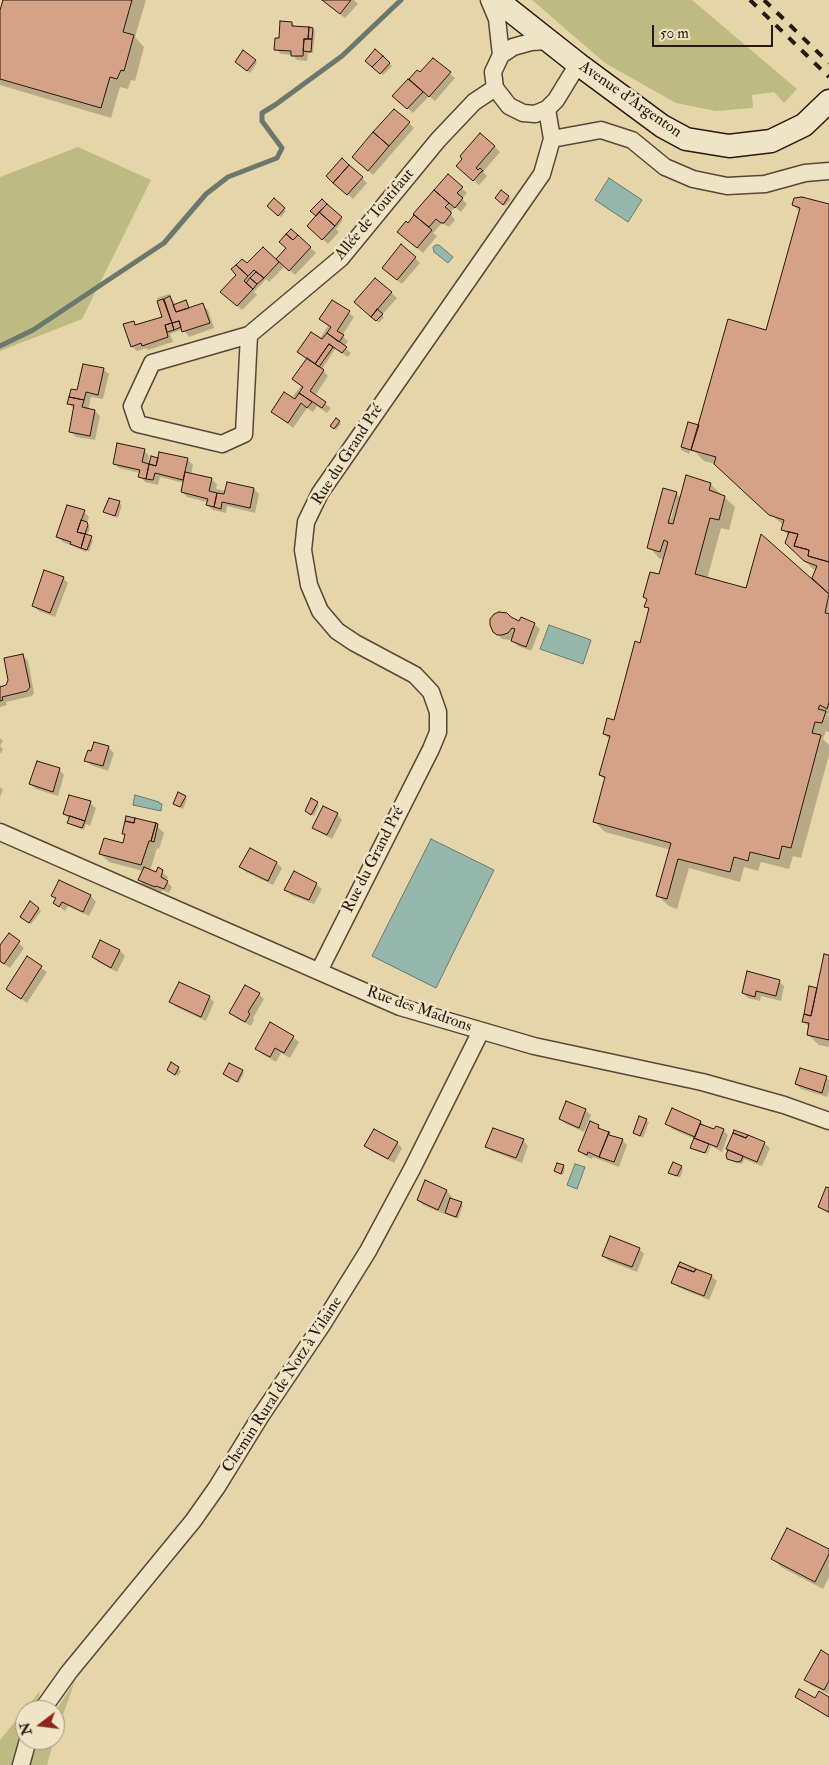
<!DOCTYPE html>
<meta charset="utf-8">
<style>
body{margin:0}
#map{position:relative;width:829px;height:1765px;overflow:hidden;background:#e6d5a8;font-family:"IM FELL Double Pica",serif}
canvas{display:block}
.north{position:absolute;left:15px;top:1700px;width:50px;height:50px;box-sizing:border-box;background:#efe4c6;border:1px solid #9f927d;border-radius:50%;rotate:255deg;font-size:14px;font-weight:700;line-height:20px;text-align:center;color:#281810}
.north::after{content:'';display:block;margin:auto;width:18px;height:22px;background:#8f2418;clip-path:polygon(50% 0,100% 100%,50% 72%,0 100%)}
.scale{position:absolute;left:652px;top:25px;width:121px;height:22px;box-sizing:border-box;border:2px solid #281810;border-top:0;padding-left:6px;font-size:15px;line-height:18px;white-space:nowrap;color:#281810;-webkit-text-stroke:4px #efe4c6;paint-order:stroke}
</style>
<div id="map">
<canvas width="829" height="1765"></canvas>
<div class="north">N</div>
<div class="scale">50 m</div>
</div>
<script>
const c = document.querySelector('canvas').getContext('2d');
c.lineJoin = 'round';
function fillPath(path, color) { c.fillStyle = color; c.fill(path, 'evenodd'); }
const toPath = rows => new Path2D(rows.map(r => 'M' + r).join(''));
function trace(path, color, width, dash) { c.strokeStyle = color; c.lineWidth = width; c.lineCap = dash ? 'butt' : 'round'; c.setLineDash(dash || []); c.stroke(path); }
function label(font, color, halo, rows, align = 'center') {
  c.font = font + ' "IM FELL Double Pica",serif'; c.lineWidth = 5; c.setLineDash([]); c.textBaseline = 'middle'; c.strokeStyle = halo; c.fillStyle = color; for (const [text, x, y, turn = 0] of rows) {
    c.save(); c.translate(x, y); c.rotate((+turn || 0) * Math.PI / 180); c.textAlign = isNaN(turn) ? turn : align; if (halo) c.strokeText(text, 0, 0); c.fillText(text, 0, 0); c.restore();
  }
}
fillPath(toPath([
 [532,0,692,0,797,89,784,103,774,92,752,95,753,108,716,111,676,103,605,63],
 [78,147,151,180,82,319,0,351,0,177],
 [75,1681,59,1726,55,1738,55,1712],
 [40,1691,36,1710,25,1710,25,1733,14,1757,13,1765,0,1765,0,1740],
 [40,1740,54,1740,47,1765,29,1765]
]), '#bdbb82');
const water = toPath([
 [609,178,642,200,628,222,595,200,609,178],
 [436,245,439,245,453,257,448,263,434,252,433,247,436,245],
 [549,625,591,640,583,664,540,649,549,625],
 [135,795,159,802,159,803,162,804,161,811,133,805,135,795],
 [431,839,494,870,436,988,372,956,431,839],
 [575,1164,585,1167,577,1189,567,1185,575,1164]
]);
fillPath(water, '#96b8ac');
trace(water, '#6a786e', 1);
fillPath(toPath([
 [4,0,146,0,135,37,144,47,135,81,131,80,128,89,120,87,111,118,0,85,0,14],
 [322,0,354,0,358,4,345,18],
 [292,23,296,27,313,29,315,31,313,53,308,53,307,61,297,60,292,55,281,54,276,49],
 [375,51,392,66,383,75,367,61],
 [433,60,455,78,435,101,429,96,413,113,394,96,417,72,420,74],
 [255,61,257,63,250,73,239,64],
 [409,123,414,128,373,175,359,162],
 [494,146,500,152,483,172,487,176,479,185,463,171],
 [448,175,467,193,462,199,467,204,461,212,455,207,450,213,455,220,449,227,442,223,433,233,437,236,423,253,404,237,409,224,416,215,415,214],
 [328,176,362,178,367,183,353,199],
 [508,197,511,199,505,206,496,198],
 [274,200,286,211,281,217,268,206],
 [322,200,343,220,336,229,339,232,328,244,314,231],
 [793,205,829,205,829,592,817,570,813,569,786,542,789,536,782,529,784,526,715,464,704,461,695,452,690,451,689,454,681,450,689,423,699,426,766,331,800,212],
 [291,230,316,253,295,275,285,266,269,282,266,279,254,292,257,295,242,310,227,297,247,265,276,260,287,248],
 [415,258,420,263,402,284,388,273],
 [376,279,397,298,382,315,384,317,379,323,361,307],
 [169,294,176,305,186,302,190,309,202,305,208,310,214,328,189,337,183,329,170,334,173,342,148,350,146,348,137,351,132,346,133,322,137,326,163,317,157,298],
 [333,301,354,317,342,336,348,341,344,347,351,353,348,357,335,349,322,369,328,376,315,396,331,408,327,413,317,406,313,412,307,408,293,428,272,411,297,400,293,396,301,386,294,379,328,326,321,319],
 [103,369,109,374,103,399,91,397,88,410,95,411,100,416,95,440,76,437,70,431,74,409,69,404,78,392],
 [339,421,341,424,336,430,332,426],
 [144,450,149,456,148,461,151,462,188,460,193,465,191,475,211,479,217,484,216,489,226,491,254,489,259,494,255,513,227,506,226,513,213,510,207,505,208,502,187,497,182,492,184,483,160,477,158,485,145,482,140,476,140,473,119,468,114,463],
 [710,484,735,507,729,530,721,528,707,579,747,589,827,594,829,592,829,714,826,714,829,716,829,732,826,731,823,739,829,745,829,755,801,858,793,856,789,869,761,862,758,871,744,867,740,882,689,868,677,909,669,906,658,896,671,850,605,832,595,822,605,780,600,775,610,740,604,734,615,721,641,644,650,610,646,606,648,600,644,597,660,576,664,560,659,558,649,547,676,493,681,498],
 [674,498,676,499,671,519,668,518],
 [109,499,122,505,118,518,105,512],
 [84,512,89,517,87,523,90,528,87,536,93,540,89,552,87,550,86,552,63,542,58,537],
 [63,578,68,583,55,617,39,611,33,606],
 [520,622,534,624,540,629,531,651,518,646,513,641,514,638,510,640,502,639,492,628],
 [23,655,28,661,34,693,32,696,6,702,7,705,0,707,0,685,3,687,7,687],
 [0,738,3,741,0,746,3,749,1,753,0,753],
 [95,743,109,748,114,753,108,771,91,765,86,760,92,753],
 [59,769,64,775,58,796,36,789,30,784],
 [0,787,3,790,0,797],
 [185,797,187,799,183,809,174,804],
 [90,803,96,808,90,826,86,824,84,830,71,825,69,823,70,820,64,814],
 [317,803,319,805,314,816,306,811],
 [337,814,342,820,332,839,319,832,314,827],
 [156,825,164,833,159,849,157,848,150,871,157,873,158,869,168,877,166,881,172,887,169,893,162,890,161,892,144,885,139,880,143,871,109,862,101,854,124,845,126,836,123,833],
 [250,849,277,863,282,868,273,885,246,872,241,867],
 [60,881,91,896,96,902,89,916,68,906,65,911,54,903,57,899,53,895],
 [316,884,322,889,314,904,291,895,286,890],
 [39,909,41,911,31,924,23,919],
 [9,935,24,948,10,968,0,962,0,947],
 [101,942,120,951,125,956,117,972,98,962,93,957],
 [829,957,829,1047,819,1045,808,1035,810,1028,803,1021,818,990],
 [27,958,47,972,27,1003,7,989],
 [779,981,784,986,781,1001,761,996,760,1001,748,998,743,993],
 [246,987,259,994,264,999,253,1018,254,1020,251,1026,236,1018,231,1012],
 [209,997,214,1002,206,1021,176,1007,171,1002],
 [271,1024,293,1037,299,1042,290,1058,281,1053,276,1062,262,1054,256,1048],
 [171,1064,181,1071,178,1076,171,1072],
 [242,1071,244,1073,239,1083,224,1074],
 [826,1077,829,1080,829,1091,827,1097,801,1089,796,1084],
 [585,1110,591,1115,584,1132,566,1124,560,1119],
 [640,1118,649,1122,643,1138,634,1133],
 [701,1122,707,1128,714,1131,723,1130,728,1135,722,1152,711,1146,707,1155,706,1154,710,1145,707,1145,703,1153,694,1150,692,1147,695,1139,672,1129,667,1124],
 [598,1126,604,1132,613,1138,622,1140,627,1145,619,1167,593,1157,592,1159,585,1156,580,1151],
 [523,1140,528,1146,522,1163,492,1151,487,1146],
 [397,1143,402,1148,394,1163,371,1151,366,1145],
 [764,1143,770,1148,762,1166,744,1159,743,1163,740,1164,731,1160,727,1155,729,1150],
 [563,1166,565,1168,563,1175,555,1171],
 [681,1167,683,1169,680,1178,670,1173],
 [426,1182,447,1191,452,1197,450,1199,463,1205,458,1219,448,1215,445,1212,444,1214,423,1205,418,1200],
 [829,1190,829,1214,819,1207],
 [639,1249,644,1254,637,1272,609,1261,603,1256],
 [711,1276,717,1281,709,1300,678,1287,673,1282],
 [829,1550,829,1577,823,1589,781,1567,773,1559],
 [829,1656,829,1694,811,1685,806,1680],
 [796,1696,816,1700,829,1698,829,1718,802,1701]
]), '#0003');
trace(toPath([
 [0,346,33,330,164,243,206,194,228,177,277,158,282,148,262,121,262,113,275,105,342,56,401,0]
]), '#6a786e', 5);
const building = toPath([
 [3,0,132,0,123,32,134,35,124,71,121,70,117,79,110,77,101,108,0,79,0,10,3,0],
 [322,0,351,0,340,14,322,0],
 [280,21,292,22,292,26,309,27,308,39,304,39,303,56,291,56,291,51,274,50,275,38,279,38,280,21],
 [309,27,313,28,312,39,308,39,309,27],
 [304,39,312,39,311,52,303,51,304,39],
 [375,49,383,56,372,67,365,61,375,49],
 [243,50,256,60,247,71,235,62,243,50],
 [383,56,390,63,380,74,372,67,383,56],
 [433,58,451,72,429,97,409,79,417,70,420,72,433,58],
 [408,79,423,92,407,109,392,96,408,79],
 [394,109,410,122,389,146,373,132,394,109],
 [373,132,389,146,368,171,352,157,373,132],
 [480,133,495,146,476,168,478,170,480,168,483,171,481,172,473,181,456,166,462,159,460,156,480,133],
 [342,158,349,165,333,183,326,176,342,158],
 [349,165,363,177,347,195,333,183,349,165],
 [448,174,463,187,457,193,463,198,455,208,434,190,448,174],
 [434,190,449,203,445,207,451,212,451,214,444,223,441,223,436,219,429,227,413,214,434,190],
 [501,190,509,196,503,205,495,198,501,190],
 [802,197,829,204,829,562,808,556,809,550,794,546,798,534,781,530,784,520,769,515,714,464,716,457,691,450,728,319,766,330,800,208,792,205,794,198,802,197],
 [274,198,285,208,278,216,267,206,274,198],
 [322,199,327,204,316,216,310,211,322,199],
 [327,204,342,217,335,226,319,212,327,204],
 [319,212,335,226,322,240,307,226,319,212],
 [414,215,432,230,417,248,397,232,406,221,408,223,414,215],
 [291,229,298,235,293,240,286,234,291,229],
 [286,234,293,240,298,235,311,247,289,271,276,259,286,248,279,242,286,234],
 [401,244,416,257,397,280,382,268,401,244],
 [263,247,279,262,264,278,254,270,248,276,236,265,242,259,247,263,263,247],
 [236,265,248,276,244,281,253,289,237,306,220,292,236,275,231,269,236,265],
 [256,272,264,278,257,284,250,278,256,272],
 [250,278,257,284,253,289,246,283,250,278],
 [375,278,392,292,371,317,354,302,375,278],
 [170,296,176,312,203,303,210,323,182,332,179,321,172,323,164,299,170,296],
 [163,299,172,323,165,325,168,337,142,346,141,343,131,347,123,324,134,321,135,325,162,317,157,301,163,299],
 [186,300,189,308,176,312,173,305,186,300],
 [332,300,350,311,337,331,344,335,339,342,327,333,331,327,319,319,332,300],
 [377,309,383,314,376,321,371,317,377,309],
 [179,321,181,327,174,330,172,323,179,321],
 [172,323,174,330,167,332,165,325,172,323],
 [311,332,322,339,327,333,347,347,342,353,329,344,315,364,297,352,311,332],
 [329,344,333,347,319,367,315,364,329,344],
 [307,358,324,370,310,391,326,402,322,408,299,393,303,387,292,379,307,358],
 [83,364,104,368,98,395,86,392,84,400,69,397,71,389,77,390,83,364],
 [284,392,295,399,299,393,312,402,307,408,301,403,288,423,271,412,284,392],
 [69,397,84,400,82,407,95,410,90,436,69,432,74,405,67,404,69,397],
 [336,418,340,421,334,429,330,426,336,418],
 [688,422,699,425,691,450,681,447,688,422],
 [117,443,145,449,142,462,149,464,146,479,138,477,140,470,113,464,117,443],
 [159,452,188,458,183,480,155,473,153,480,146,479,149,464,156,466,159,452],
 [151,456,158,458,156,466,149,464,151,456],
 [185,472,212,478,209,491,217,493,214,507,206,505,208,499,181,492,185,472],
 [686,475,711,483,709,490,725,496,719,520,710,518,695,574,746,588,761,534,829,594,825,613,829,614,829,702,827,709,820,705,818,709,826,711,822,723,815,722,812,733,821,735,791,848,782,846,779,859,750,852,748,861,734,857,730,872,678,859,667,899,656,896,671,843,593,822,605,777,599,775,610,736,603,734,607,718,614,720,635,641,640,643,649,608,644,607,647,599,643,597,650,572,659,574,668,542,664,540,660,552,647,548,663,488,677,492,668,523,673,524,686,475],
 [227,482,254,488,250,508,222,502,221,509,214,507,217,493,224,494,227,482],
 [109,498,120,501,115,516,103,512,109,498],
 [67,505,85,510,77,532,85,534,81,548,70,544,71,542,56,537,67,505],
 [81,520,87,522,88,525,85,534,77,532,81,520],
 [789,532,798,534,794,546,809,550,808,556,829,562,829,594,812,578,817,566,804,561,785,543,789,532],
 [85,534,92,536,87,550,81,548,85,534],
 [44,570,64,577,50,613,32,606,44,570],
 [499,612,507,613,511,617,519,621,521,617,535,623,526,647,511,641,515,629,512,628,508,633,502,635,497,635,493,632,490,625,490,619,494,614,499,612],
 [23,654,30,687,27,691,2,697,3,700,0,701,0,687,6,685,8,680,4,658,23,654],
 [94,742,109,746,103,766,84,761,88,750,91,751,94,742],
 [37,761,60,768,53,792,29,784,37,761],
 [178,792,186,796,180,807,173,804,178,792],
 [69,795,91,801,85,821,63,814,69,795],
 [311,798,318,802,311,815,305,811,311,798],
 [323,806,338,813,327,835,312,828,323,806],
 [70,816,85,821,82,828,67,823,70,816],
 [126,816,135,818,134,823,125,821,126,816],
 [135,818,156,823,151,841,149,841,141,865,99,854,104,838,123,843,125,834,122,834,125,821,134,823,135,818],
 [156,823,158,824,154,842,151,841,156,823],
 [250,848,277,862,268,881,239,867,250,848],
 [144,867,156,872,158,867,163,870,161,877,168,881,164,889,156,886,155,887,138,880,144,867],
 [294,871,317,883,309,900,284,890,294,871],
 [59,880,91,895,83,912,62,902,59,907,53,903,56,898,51,896,59,880],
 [30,901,39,908,29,923,20,917,30,901],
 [9,933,20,941,4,964,0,961,0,945,9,933],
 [100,940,120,950,111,968,92,957,100,940],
 [824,954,829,955,829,1040,807,1035,809,1023,802,1022,804,1014,811,1016,824,954],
 [27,956,42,966,21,999,6,989,27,956],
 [747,971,780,980,776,996,756,991,755,997,742,993,747,971],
 [179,982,210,996,201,1017,169,1002,179,982],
 [245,985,260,993,248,1012,250,1014,245,1022,229,1013,245,985],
 [809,986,817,988,811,1016,804,1014,809,986],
 [270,1022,294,1036,284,1053,275,1048,270,1057,255,1049,270,1022],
 [171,1062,179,1067,175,1075,167,1070,171,1062],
 [229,1063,243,1070,237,1082,223,1074,229,1063],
 [800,1068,827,1076,822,1093,795,1084,800,1068],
 [566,1101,586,1109,579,1128,559,1119,566,1101],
 [672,1108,701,1121,695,1137,665,1124,672,1108],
 [639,1116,647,1119,640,1136,633,1133,639,1116],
 [590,1121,599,1125,598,1128,609,1132,599,1157,588,1152,587,1155,578,1151,590,1121],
 [700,1124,714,1129,716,1126,724,1129,717,1147,694,1138,700,1124],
 [493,1128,524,1139,516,1158,485,1147,493,1128],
 [374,1129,398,1142,388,1159,364,1146,374,1129],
 [734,1130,748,1135,746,1138,733,1133,734,1130],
 [609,1132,609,1135,623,1139,614,1162,599,1157,609,1132],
 [733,1133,746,1138,748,1135,765,1142,757,1162,726,1149,733,1133],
 [694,1138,709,1144,705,1153,690,1148,694,1138],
 [728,1150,743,1156,741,1161,737,1162,727,1159,726,1155,728,1150],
 [673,1162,682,1166,677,1176,668,1173,673,1162],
 [557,1163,564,1165,561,1174,554,1171,557,1163],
 [425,1180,447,1190,438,1210,417,1200,425,1180],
 [826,1187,829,1188,829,1212,818,1207,826,1187],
 [450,1198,462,1202,456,1217,445,1213,450,1198],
 [610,1236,640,1248,632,1267,602,1256,610,1236],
 [680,1262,696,1269,694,1272,678,1266,680,1262],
 [678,1266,694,1272,696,1269,712,1275,704,1296,671,1283,678,1266],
 [787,1528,829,1549,829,1554,815,1582,771,1559,787,1528],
 [821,1650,829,1655,829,1681,824,1690,804,1680,821,1650],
 [799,1689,815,1698,819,1691,829,1697,829,1717,795,1697,799,1689]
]);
fillPath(building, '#d6a287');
trace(building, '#281810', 1);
const minor = toPath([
 [489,0,497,19,501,55],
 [549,41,531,42,513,47,501,55,493,72,495,88,509,106,523,113,535,114,547,109,556,100,578,64],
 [552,139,601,130,632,140,665,167,693,179,727,186,765,184,805,173,829,171],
 [249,335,244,434,222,444,138,424,132,406,152,363,249,335,341,258,438,140,474,102,495,88],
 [0,832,400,1007,534,1046,702,1082,784,1105,829,1121],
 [319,971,431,749,438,732,438,712,431,692,415,675,355,643,337,631,320,611,309,585,303,550,306,522,320,493,542,174,552,139,547,109],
 [42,1710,69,1672,193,1521,217,1487,260,1417,322,1325,368,1251,412,1169,481,1031],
 [21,1765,28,1740]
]);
const secondary = toPath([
 [497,0,578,64,662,126,686,139,729,146,771,141,804,125,829,101]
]);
trace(minor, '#584736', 19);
trace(secondary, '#281810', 25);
trace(minor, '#efe4c6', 16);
trace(secondary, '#efe4c6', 22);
trace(toPath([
 [750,0,829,77],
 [764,0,829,63]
]), '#281810', 4, [9, 9]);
label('16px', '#281810', '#efe4c6', [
 ["Avenue d'Argenton",630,100,35],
 ["Allée de Toutifaut",375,215,-50],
 ["Rue du Grand Pré",348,455,-57],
 ["Rue du Grand Pré",374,860,-63],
 ["Rue des Madrons",419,1010,19],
 ["Chemin Rural de Notz à Vilaine",283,1385,-57]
]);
</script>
